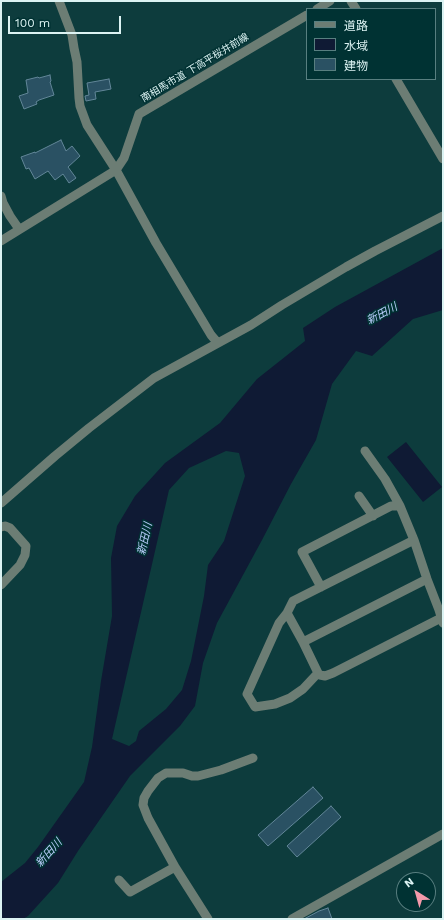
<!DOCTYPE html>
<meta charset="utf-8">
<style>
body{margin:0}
#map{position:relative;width:444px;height:920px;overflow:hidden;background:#0d3c3d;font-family:"Work Sans","Noto Sans JP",sans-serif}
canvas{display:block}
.frame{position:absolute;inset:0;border:2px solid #dcf3f3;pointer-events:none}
.legend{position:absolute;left:306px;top:8px;width:130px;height:72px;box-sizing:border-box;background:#003233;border:1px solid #587f80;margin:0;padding:5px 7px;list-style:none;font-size:12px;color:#dcf3f3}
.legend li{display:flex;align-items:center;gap:8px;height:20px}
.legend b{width:20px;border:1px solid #587f80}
.north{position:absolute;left:396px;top:872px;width:40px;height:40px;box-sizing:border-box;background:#003233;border:1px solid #587f80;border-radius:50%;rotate:323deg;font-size:11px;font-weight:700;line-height:16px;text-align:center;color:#dcf3f3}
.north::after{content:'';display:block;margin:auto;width:14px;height:18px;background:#f39aab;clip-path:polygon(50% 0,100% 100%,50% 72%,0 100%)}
.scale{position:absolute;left:8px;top:16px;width:113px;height:18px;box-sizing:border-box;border:2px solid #dcf3f3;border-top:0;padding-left:5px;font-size:12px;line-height:14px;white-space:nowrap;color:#dcf3f3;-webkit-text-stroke:3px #003233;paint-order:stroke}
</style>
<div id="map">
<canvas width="444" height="920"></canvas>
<div class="frame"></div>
<ul class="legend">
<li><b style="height:5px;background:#6c7d74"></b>道路</li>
<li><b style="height:11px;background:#0f1a34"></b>水域</li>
<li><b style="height:11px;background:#2a5163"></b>建物</li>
</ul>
<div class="north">N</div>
<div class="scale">100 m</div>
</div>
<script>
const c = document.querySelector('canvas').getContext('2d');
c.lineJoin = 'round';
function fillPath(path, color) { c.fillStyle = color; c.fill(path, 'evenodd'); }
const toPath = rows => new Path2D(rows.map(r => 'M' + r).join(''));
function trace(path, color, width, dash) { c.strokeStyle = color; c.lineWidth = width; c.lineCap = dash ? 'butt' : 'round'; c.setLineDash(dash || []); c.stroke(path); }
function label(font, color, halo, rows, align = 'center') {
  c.font = font + ' "Work Sans","Noto Sans JP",sans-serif'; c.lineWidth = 3; c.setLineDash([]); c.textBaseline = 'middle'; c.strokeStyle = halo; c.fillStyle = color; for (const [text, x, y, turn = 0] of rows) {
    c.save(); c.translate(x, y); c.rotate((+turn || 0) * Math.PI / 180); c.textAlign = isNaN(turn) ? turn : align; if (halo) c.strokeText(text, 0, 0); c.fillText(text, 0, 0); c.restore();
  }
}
fillPath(toPath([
 [443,248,443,310,413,319,372,356,356,351,332,384,316,440,291,484,262,540,217,623,203,663,195,706,180,726,130,776,78,851,58,883,28,916,23,919,1,919,1,882,25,863,38,847,84,782,92,747,101,681,112,616,111,558,117,526,135,496,165,463,220,423,257,379,305,341,303,328,335,307],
 [226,451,239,453,245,476,224,541,208,565,204,596,191,661,182,690,166,709,139,731,136,741,129,746,112,739,169,490,189,468],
 [406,442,442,487,423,502,387,457]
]), '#0f1a34');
const building = toPath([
 [50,75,51,81,50,82,54,95,39,100,36,102,37,104,24,109,19,96,28,93,26,80,38,77,39,78,50,75],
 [109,79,111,89,95,92,96,99,86,101,85,96,89,95,87,83,109,79],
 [61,140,66,151,72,146,80,156,68,167,76,178,69,183,63,174,55,180,48,171,35,179,29,168,26,169,21,157,35,152,35,153,61,140],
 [313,787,323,798,268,846,258,835,313,787],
 [331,806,341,817,297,857,287,846,331,806],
 [328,908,332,919,304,919,319,911,328,908]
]);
fillPath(building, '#2a5163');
trace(building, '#628698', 1);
trace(toPath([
 [59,1,72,35,74,48,77,62,79,98,80,106,87,125,116,170,156,243,211,335,217,342],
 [351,1,356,9],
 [317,9,330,1],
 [396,79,443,159],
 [1,196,3,203,10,216,19,229],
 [1,241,116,170,124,158,139,114,307,15],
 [365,451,385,479,400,506,414,540,427,579,439,610,443,623],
 [359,496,373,516],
 [1,503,55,456,89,428,154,378,251,325,282,305,346,267,375,251,443,216],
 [1,527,5,526,10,528,26,546,25,555,20,565,1,585],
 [321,587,302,552,391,506,400,506],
 [287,613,303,642,318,673,320,675,325,676,333,673,441,618],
 [303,642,427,579],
 [318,673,303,689,290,698,275,704,255,707,247,694,279,623,287,613,293,601,414,540],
 [119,880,130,892,175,867],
 [208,919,175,867,148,818,143,805,144,798,148,791,158,778,166,773,183,773,192,776,198,776,221,770,253,758],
 [292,919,443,834]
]), '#6c7d74', 9);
label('10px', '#dcf3f3', '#003233', [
 ["南相馬市道 下高平桜井前線",195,68,-31]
]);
label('italic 11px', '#b8cdfa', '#003233', [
 ["新田川",382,314,-28],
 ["新田川",145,539,-77],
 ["新田川",49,853,-48]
]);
</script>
